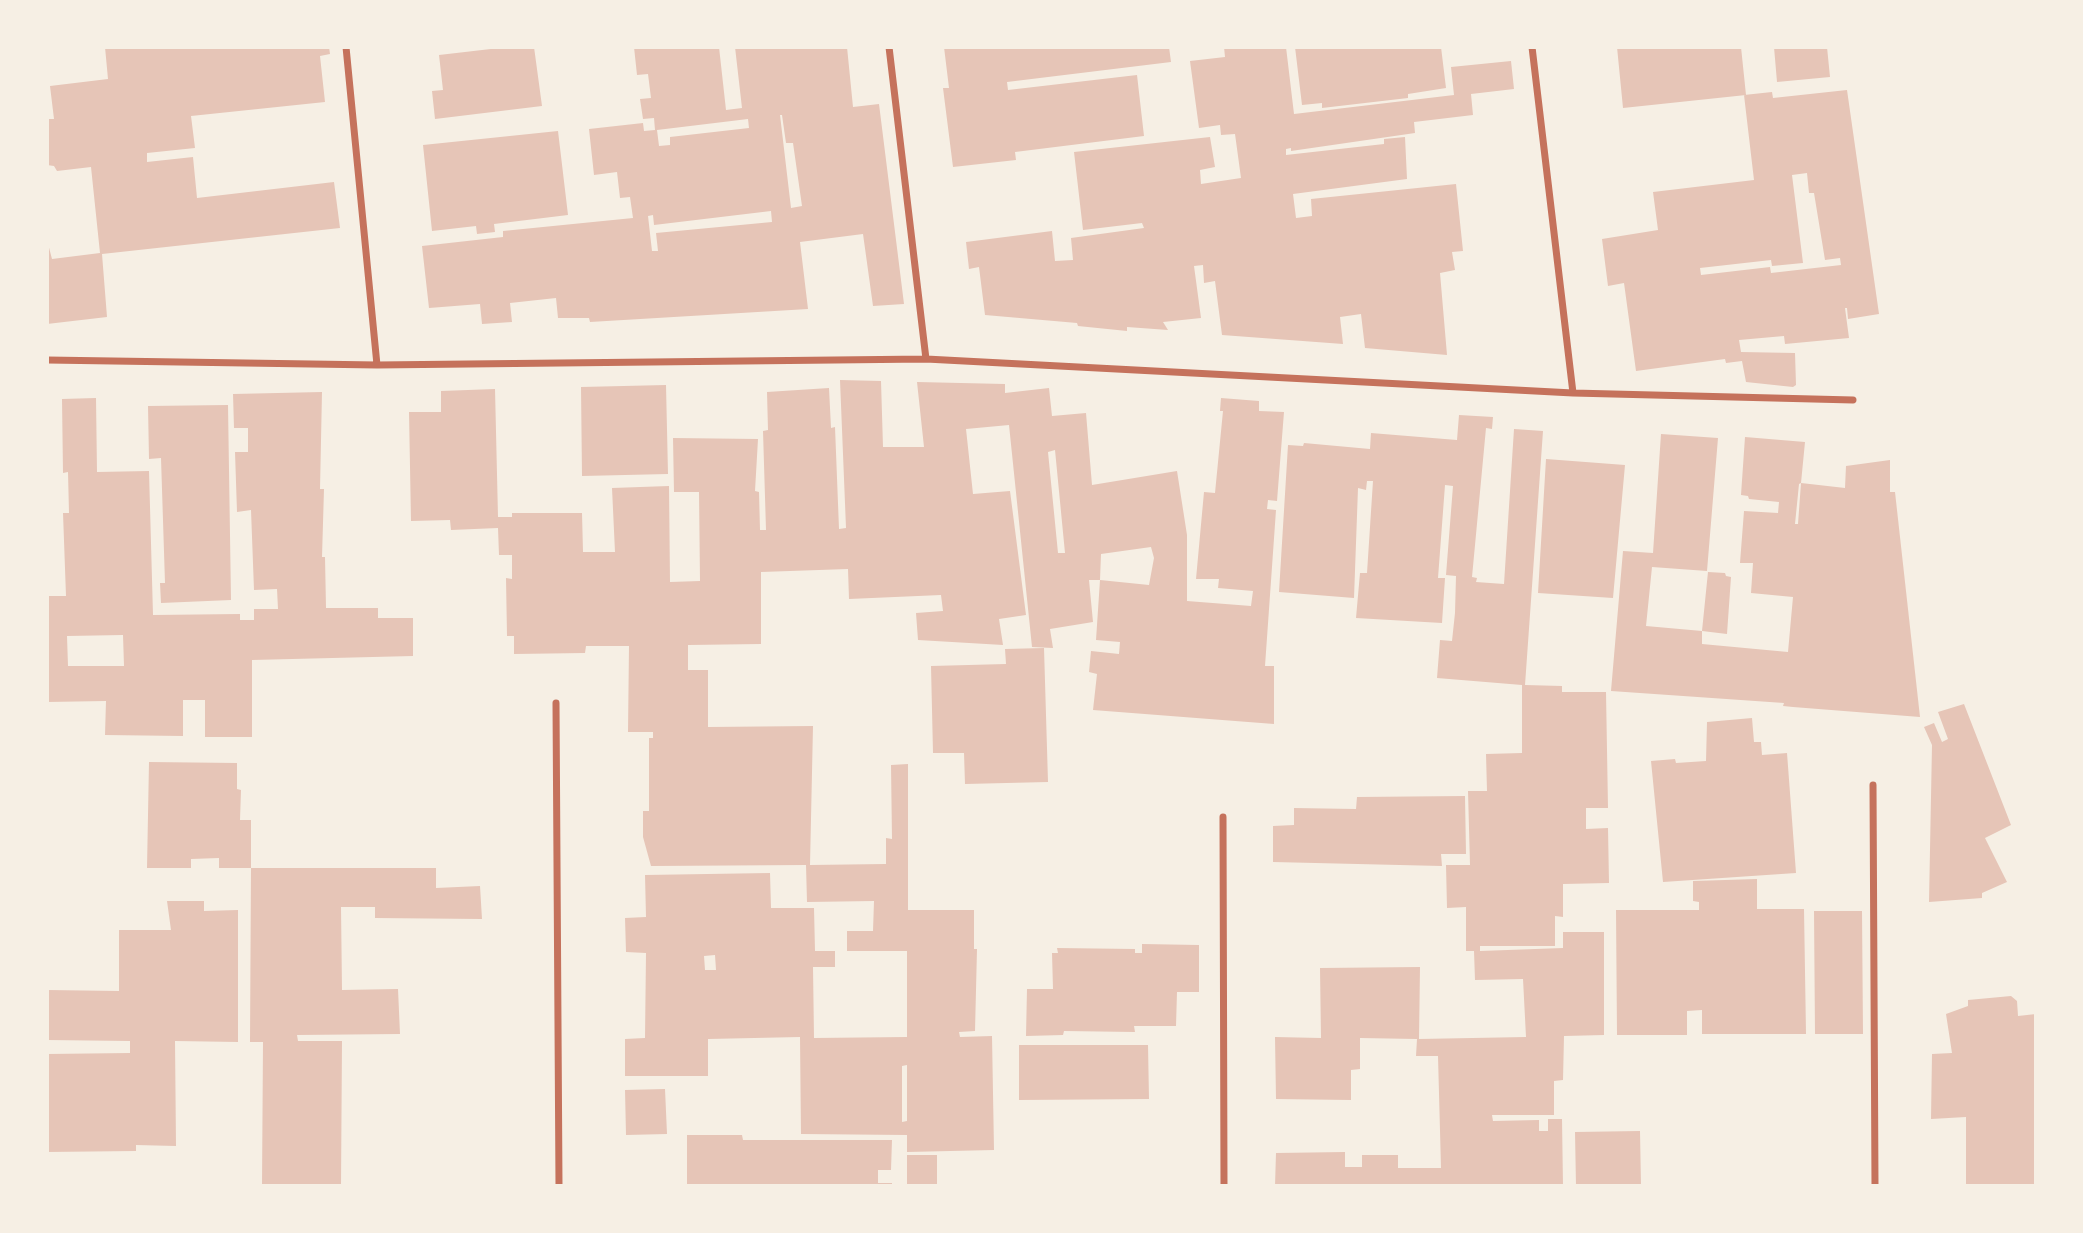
<!DOCTYPE html>
<style>
body{margin:0}
#map{position:relative;width:2083px;height:1233px;overflow:hidden;background:#f6efe4;font-family:Ubuntu,sans-serif}
canvas{display:block}
.frame{position:absolute;inset:0;border:49px solid #f6efe4;pointer-events:none}
</style>
<div id="map">
<canvas width="2083" height="1233"></canvas>
<div class="frame"></div>
</div>
<script>
const c = document.querySelector('canvas').getContext('2d');
c.lineJoin = 'round';
function fillPath(path, color) { c.fillStyle = color; c.fill(path, 'evenodd'); }
const toPath = rows => new Path2D(rows.map(r => 'M' + r).join(''));
function trace(path, color, width, dash) { c.strokeStyle = color; c.lineWidth = width; c.lineCap = dash ? 'butt' : 'round'; c.setLineDash(dash || []); c.stroke(path); }
fillPath(toPath([
 [105,47,329,47,330,54,320,56,325,102,191,116,195,148,147,153,147,162,193,157,197,198,334,182,340,228,102,254,107,317,47,324,47,240,52,259,100,253,91,167,57,171,54,166,47,165,47,119,54,119,50,86,108,79],
 [508,47,534,47,542,106,435,119,432,91,443,90,439,55],
 [634,47,719,47,726,110,742,108,735,47,847,47,853,107,879,104,904,304,873,306,863,234,800,242,808,309,590,322,589,318,558,318,556,298,510,303,512,322,482,324,480,304,429,308,422,246,503,237,503,231,633,218,630,197,620,198,617,172,594,175,589,129,643,123,644,131,655,130,654,118,643,119,640,99,651,98,648,74,637,75],
 [780,115,782,115,786,143,793,143,802,206,791,208],
 [748,119,749,128,670,137,670,145,659,146,657,130],
 [771,211,772,222,656,233,658,251,652,251,648,216,653,215,654,225],
 [944,47,1169,47,1171,62,1007,82,1008,90,1137,75,1144,136,1015,152,1016,160,953,167,943,88,949,88],
 [1224,47,1286,47,1294,114,1454,95,1451,67,1511,61,1514,89,1471,94,1473,115,1414,122,1415,133,1291,151,1291,148,1286,149,1286,155,1384,144,1384,139,1405,137,1407,179,1293,194,1296,218,1312,216,1311,199,1456,184,1463,251,1452,252,1455,270,1440,273,1447,355,1365,348,1361,314,1340,317,1343,344,1222,335,1215,281,1204,283,1203,265,1194,266,1201,318,1163,322,1168,330,1127,327,1127,331,1078,326,1077,323,985,315,979,267,969,269,966,242,1052,231,1055,261,1073,260,1071,238,1144,228,1142,223,1083,230,1074,152,1210,137,1215,167,1200,170,1201,184,1241,178,1235,134,1221,135,1220,125,1199,128,1190,61,1225,57],
 [1295,47,1441,47,1446,88,1408,94,1408,98,1322,108,1322,103,1302,105],
 [1617,47,1741,47,1746,95,1623,108],
 [1774,47,1827,47,1830,77,1777,82],
 [1847,90,1879,314,1848,319,1847,308,1845,308,1849,338,1785,344,1784,336,1739,340,1741,352,1795,353,1796,385,1793,387,1746,382,1742,361,1726,363,1725,359,1636,371,1624,283,1608,286,1602,239,1658,230,1653,192,1754,180,1744,95,1772,92,1773,98],
 [1807,173,1809,193,1814,193,1825,260,1840,258,1841,265,1771,273,1770,267,1701,275,1700,268,1771,260,1772,266,1803,263,1792,175],
 [558,131,568,215,494,224,495,232,477,234,476,226,432,231,423,145],
 [840,380,881,381,883,447,924,447,917,382,1005,384,1005,393,1049,388,1052,416,1086,413,1092,485,1177,471,1187,535,1187,601,1251,606,1253,591,1218,588,1219,579,1196,579,1204,492,1215,493,1223,411,1220,411,1221,398,1259,401,1259,411,1284,412,1277,501,1268,500,1267,509,1276,510,1265,666,1274,666,1274,724,1093,710,1097,674,1089,672,1091,651,1119,654,1120,642,1096,640,1100,580,1149,585,1154,558,1151,547,1101,554,1100,580,1089,580,1093,622,1050,629,1053,648,1032,647,1009,425,966,429,973,494,1010,491,1026,615,999,619,1003,645,918,640,916,613,943,611,941,595,849,599,848,569,761,572,761,644,688,645,688,670,708,670,708,727,813,726,810,865,886,864,886,838,892,839,891,765,908,764,908,910,974,910,974,949,977,949,975,1031,959,1032,960,1037,992,1036,994,1150,907,1152,907,1135,801,1134,800,1037,708,1039,708,1076,625,1076,625,1039,645,1038,646,953,626,952,625,918,646,917,645,875,770,873,771,908,814,908,815,951,835,951,835,967,813,967,814,1038,907,1037,907,951,847,951,847,931,873,931,874,901,807,902,806,865,651,866,643,837,643,811,649,811,649,738,653,738,653,732,628,732,629,646,586,646,585,653,514,654,514,636,507,636,506,578,512,579,512,555,499,555,498,528,451,530,450,520,411,521,409,412,441,412,441,391,495,389,498,517,512,517,512,513,582,513,583,552,615,552,612,488,669,486,670,582,700,581,699,492,674,492,673,438,758,439,755,491,759,492,760,530,766,530,763,431,768,430,767,392,829,388,831,428,835,427,839,529,846,528],
 [1055,450,1065,553,1058,553,1048,452],
 [715,955,716,970,705,970,704,956],
 [907,1065,907,1121,902,1122,902,1066],
 [666,385,668,474,582,476,581,387],
 [322,392,320,489,324,489,322,557,325,557,326,608,378,608,378,618,413,618,413,656,252,660,252,737,205,737,205,700,183,700,183,736,105,735,106,701,47,702,47,596,66,596,63,513,69,513,68,472,63,473,62,399,96,398,97,472,149,471,153,615,240,614,240,620,254,620,254,609,278,609,277,589,254,590,251,510,237,512,235,452,248,452,248,428,234,428,233,394],
 [123,635,124,666,68,666,67,636],
 [228,405,231,600,161,603,160,583,165,583,161,458,149,459,148,406],
 [1459,415,1493,417,1492,429,1486,428,1472,577,1477,578,1476,582,1504,584,1514,429,1543,431,1525,685,1562,686,1562,692,1606,692,1608,808,1586,808,1586,829,1608,828,1609,883,1563,884,1563,917,1555,916,1555,946,1480,946,1480,951,1563,948,1563,932,1604,932,1604,1035,1564,1036,1563,1080,1554,1081,1554,1115,1492,1115,1493,1121,1539,1120,1539,1131,1548,1131,1548,1119,1562,1119,1563,1186,1275,1186,1276,1153,1345,1152,1345,1167,1362,1167,1362,1155,1398,1155,1398,1168,1441,1168,1438,1056,1416,1056,1417,1039,1360,1038,1360,1069,1351,1070,1351,1100,1276,1099,1275,1037,1321,1038,1320,968,1420,967,1419,1039,1526,1037,1523,979,1475,980,1474,951,1466,951,1466,907,1447,908,1446,865,1470,865,1468,791,1487,791,1486,754,1522,753,1522,685,1437,678,1440,640,1452,641,1455,613,1456,576,1446,575,1453,486,1445,485,1438,578,1445,578,1442,623,1356,618,1360,573,1367,573,1373,481,1367,481,1366,490,1358,488,1354,598,1279,592,1288,445,1303,446,1304,443,1370,449,1371,433,1457,440],
 [1661,434,1718,438,1707,571,1652,567,1646,626,1702,631,1702,644,1788,652,1793,597,1751,593,1753,563,1740,563,1744,511,1778,513,1779,502,1749,499,1748,496,1741,495,1745,437,1805,442,1801,483,1845,488,1846,466,1890,460,1890,492,1895,492,1920,717,1793,707,1783,706,1784,703,1611,691,1623,551,1653,553],
 [1801,483,1798,524,1795,524,1799,484],
 [1546,459,1625,465,1613,598,1538,593],
 [1708,572,1725,573,1726,576,1731,577,1727,634,1702,631],
 [1044,648,1048,782,965,784,964,753,933,753,931,666,1006,664,1005,649],
 [1964,704,2011,825,1985,838,2007,882,1982,893,1982,898,1929,902,1932,745,1924,727,1934,723,1942,742,1948,739,1938,712],
 [1752,718,1754,742,1761,742,1762,755,1787,753,1796,873,1663,882,1651,761,1675,759,1676,763,1706,761,1707,722],
 [149,762,237,763,237,789,241,790,240,820,251,820,251,868,219,868,219,858,191,859,191,868,147,868],
 [1465,796,1466,854,1441,854,1442,866,1273,862,1273,826,1294,825,1294,808,1356,809,1357,797],
 [251,868,436,868,436,888,480,886,482,919,375,918,375,907,341,907,342,990,398,989,400,1034,297,1035,298,1041,342,1041,341,1186,262,1186,263,1042,250,1042],
 [1757,879,1757,909,1804,909,1806,1034,1702,1034,1702,1010,1687,1011,1687,1035,1617,1035,1616,910,1699,910,1699,902,1693,901,1693,881],
 [167,901,204,901,204,911,238,910,238,1042,175,1041,176,1146,136,1145,136,1151,47,1152,47,1054,130,1053,130,1041,47,1040,47,990,119,991,119,930,171,930],
 [1814,911,1862,911,1863,1034,1815,1034],
 [1142,944,1199,945,1199,992,1177,992,1176,1026,1134,1026,1135,1032,1064,1031,1063,1035,1026,1036,1027,989,1053,989,1052,953,1058,953,1057,948,1135,949,1135,953,1142,953],
 [2011,996,2017,1001,2018,1016,2036,1014,2036,1186,1966,1186,1966,1117,1931,1119,1932,1054,1952,1053,1946,1014,1968,1006,1968,1000],
 [1019,1045,1148,1045,1149,1099,1019,1100],
 [665,1089,667,1134,626,1135,625,1090],
 [1640,1131,1641,1186,1576,1186,1575,1132],
 [687,1135,742,1135,743,1140,892,1140,891,1170,878,1170,878,1183,892,1183,892,1186,687,1186],
 [907,1155,937,1155,937,1186,907,1186]
]), '#e6c5b7');
trace(toPath([
 [346,47,377,365],
 [889,47,926,359],
 [1532,47,1573,393],
 [47,360,377,365,926,359,1573,393,1853,400],
 [556,703,559,1186],
 [1873,785,1875,1186],
 [1223,817,1224,1186]
]), '#c5725c', 7);
</script>
